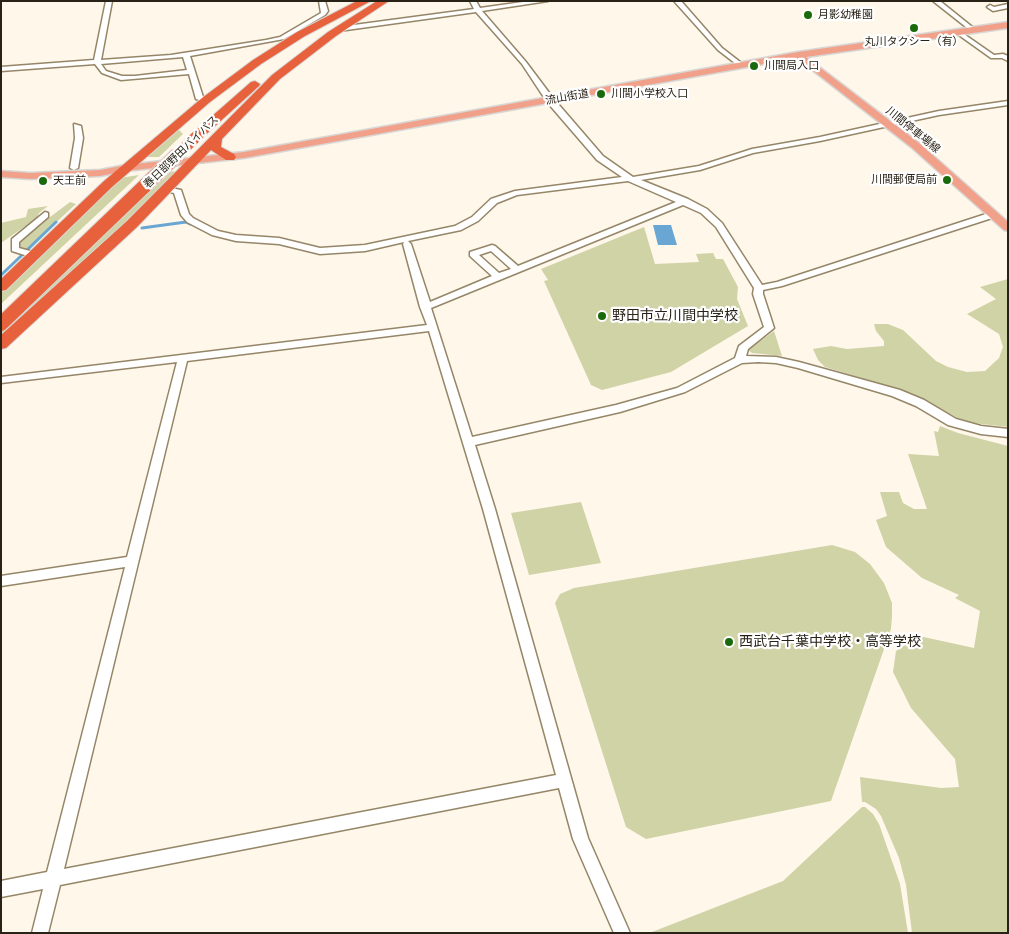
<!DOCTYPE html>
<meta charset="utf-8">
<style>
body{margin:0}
#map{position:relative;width:1009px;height:934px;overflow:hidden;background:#fef7ea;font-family:"Public Sans",sans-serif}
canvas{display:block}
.frame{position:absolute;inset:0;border:2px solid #292317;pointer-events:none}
</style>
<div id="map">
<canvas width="1009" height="934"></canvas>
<div class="frame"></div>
</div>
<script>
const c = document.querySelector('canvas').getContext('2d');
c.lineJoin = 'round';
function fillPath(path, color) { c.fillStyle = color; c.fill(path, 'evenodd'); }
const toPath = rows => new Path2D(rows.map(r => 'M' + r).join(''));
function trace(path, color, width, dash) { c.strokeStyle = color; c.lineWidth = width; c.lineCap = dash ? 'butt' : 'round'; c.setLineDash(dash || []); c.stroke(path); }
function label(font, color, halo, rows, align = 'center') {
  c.font = font + ' "Public Sans","Noto Sans JP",sans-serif'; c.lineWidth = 4.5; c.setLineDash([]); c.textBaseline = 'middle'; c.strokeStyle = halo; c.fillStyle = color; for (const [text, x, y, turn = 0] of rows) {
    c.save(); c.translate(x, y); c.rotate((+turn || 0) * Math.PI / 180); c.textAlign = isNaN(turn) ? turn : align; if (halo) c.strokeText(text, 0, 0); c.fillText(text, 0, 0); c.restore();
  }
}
fillPath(toPath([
 [178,129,183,134,159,157,144,157],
 [181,171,1,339,1,330,165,172],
 [139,175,1,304,1,293,102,194,120,178],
 [70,202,76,204,25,251,19,250,17,242],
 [48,206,39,213,37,218,1,243,1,223,26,217,28,209],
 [644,227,655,264,699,262,696,254,713,253,716,259,723,259,738,287,737,299,748,326,671,372,602,390,591,385,544,281,548,280,541,269],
 [1008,279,1008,427,973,423,960,419,907,392,825,367,818,360,813,349,831,346,847,349,884,346,884,341,876,331,874,324,888,324,903,330,936,361,948,367,967,372,985,371,999,358,1003,347,999,334,967,314,996,299,980,287],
 [774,331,782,356,752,353,748,350],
 [940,426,958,433,1008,446,1008,933,912,933,906,885,899,858,881,816,876,809,865,802,862,802,860,777,941,788,959,787,955,759,911,708,893,672,896,651,919,636,974,648,980,611,955,598,959,595,922,578,886,547,876,520,887,516,880,492,899,492,903,503,914,509,927,509,908,454,939,456,934,431,938,432],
 [581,502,601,563,529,575,511,513],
 [832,545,855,552,870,564,884,583,892,603,892,616,891,629,831,801,646,839,626,827,555,603,560,594,574,588],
 [862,807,865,807,873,814,879,824,900,884,908,933,652,932,783,881]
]), '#d0d3a6');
fillPath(toPath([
 [653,225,671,225,677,245,658,245]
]), '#6aa6d4');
trace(toPath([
 [142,228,186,222,190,224],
 [26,251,56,222],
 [1,275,21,256]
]), '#6aa6d4', 3);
const minor = toPath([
 [106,1,112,1,101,60,171,55,266,40,280,37,321,13,319,1,325,1,328,11,325,15,284,39,190,56,203,97,210,100,206,102,196,99,189,74,121,80,102,73,95,64,1,71,1,67,94,60,106,1],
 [183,57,187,70,135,76,122,76,106,71,101,64,183,57],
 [470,1,476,1,480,8,530,1,548,1,482,11,526,62,553,98,603,156,633,177,699,166,752,149,820,137,939,111,1008,101,1008,105,939,115,820,141,753,153,700,170,641,180,688,199,707,209,722,223,762,285,777,282,989,213,995,213,995,217,782,286,763,290,763,294,774,328,748,349,746,356,776,357,799,362,900,390,924,400,956,419,981,426,1008,429,1008,437,981,434,948,425,916,406,892,396,798,368,776,363,758,362,742,363,685,392,620,412,475,445,495,509,588,838,630,933,614,933,573,839,559,788,60,885,48,933,32,933,43,889,1,897,1,881,47,872,125,567,1,586,1,576,127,557,177,362,1,383,1,377,427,325,420,307,403,244,404,242,365,251,320,254,279,244,236,241,212,235,187,222,181,215,174,193,166,191,166,187,181,190,189,214,193,218,218,231,236,235,279,238,320,248,365,245,455,226,472,217,491,199,515,191,622,177,597,160,547,102,522,64,476,12,339,31,336,29,339,27,474,9,470,1],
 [628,181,676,202,518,266,495,246,492,245,470,252,470,256,492,276,430,302,411,244,408,241,461,230,478,221,497,203,517,195,628,181],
 [683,205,701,213,716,227,754,288,753,294,764,327,739,346,735,358,677,388,616,405,472,437,431,308,683,205],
 [491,251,511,269,499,273,479,255,491,251],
 [429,331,483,509,556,775,64,869,187,361,429,331],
 [674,1,681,1,722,48,744,65,744,67,740,67,718,50,674,1],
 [933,1,940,1,976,30,971,31,933,1],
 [1008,4,1008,8,993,11,987,7,990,5,994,7,1008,4],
 [958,30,994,55,1003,54,1008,56,1008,61,1002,58,991,58,956,33,955,32,958,30],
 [74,124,81,126,83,138,78,168,74,170,70,168,75,138,74,124],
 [45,212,48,213,48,217,19,242,19,248,37,253,37,257,34,258,12,251,12,239,45,212]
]);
const major = toPath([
 [1008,22,1008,28,806,57,919,143,1008,222,1008,231,1004,230,911,147,797,58,244,158,126,171,100,176,30,179,1,177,1,171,30,173,100,170,126,165,244,152,798,52,1008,22]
]);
const highway = toPath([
 [357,1,371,1,305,36,261,64,210,102,112,187,6,290,1,291,1,279,104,181,202,98,253,60,297,32,357,1],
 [377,1,389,1,336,36,280,79,222,139,221,147,234,154,236,157,234,160,226,160,211,150,137,227,6,348,1,349,1,335,127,221,272,75,328,32,377,1],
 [255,81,260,84,259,86,202,138,194,138,192,135,194,132,251,82,255,81]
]);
trace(minor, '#968668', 3);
trace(major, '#d8d7d5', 3);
trace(highway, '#d8d7d5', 2);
fillPath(minor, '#fff');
fillPath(major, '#f1a18a');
fillPath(highway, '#e7623c');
const highwayBridgeFar1 = toPath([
 [176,156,198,135]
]);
const highwayBridge = toPath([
 [1,324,177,155]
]);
trace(highwayBridgeFar1, '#d8d7d5', 12, []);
trace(highwayBridge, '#d8d7d5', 16, []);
trace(highwayBridgeFar1, '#e7623c', 11);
trace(highwayBridge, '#e7623c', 14);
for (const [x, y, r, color] of [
 [808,15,5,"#1a690a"],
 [914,28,5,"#1a690a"],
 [754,66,5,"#1a690a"],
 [601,94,5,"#1a690a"],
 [947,180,5,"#1a690a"],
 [43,181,5,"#1a690a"],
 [602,316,5,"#1a690a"],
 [729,642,5,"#1a690a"]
]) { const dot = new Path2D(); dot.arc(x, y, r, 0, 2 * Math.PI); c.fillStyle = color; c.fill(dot); trace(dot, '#fff', 2); }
label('11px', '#292317', '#fff', [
 ["月影幼稚園",818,15],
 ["丸川タクシー（有）",914,42,"center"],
 ["川間局入口",764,66],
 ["川間小学校入口",611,94],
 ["川間郵便局前",937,180,"right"],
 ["天王前",53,181]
], 'left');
label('11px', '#292317', '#fff', [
 ["流山街道",567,97,-10],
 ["川間停車場線",913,130,39],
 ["春日部野田バイパス",181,152,-44]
]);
label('14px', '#292317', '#fff', [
 ["野田市立川間中学校",612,316],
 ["西武台千葉中学校・高等学校",739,642]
], 'left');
</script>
